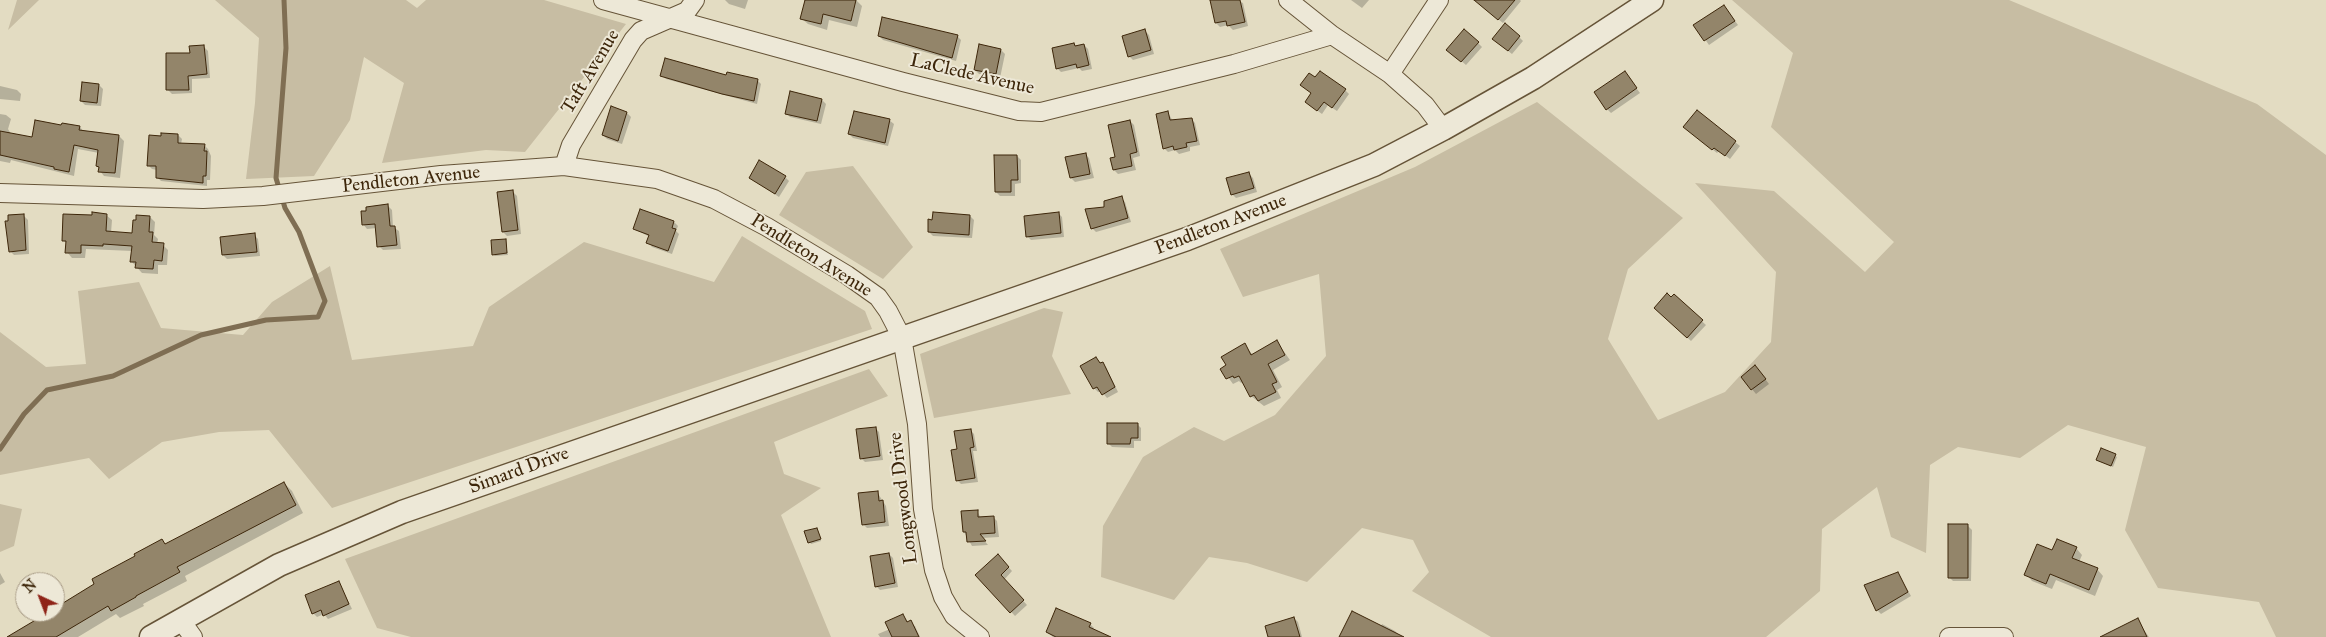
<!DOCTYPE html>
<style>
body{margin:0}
#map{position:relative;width:2326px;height:637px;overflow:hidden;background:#e3dcc2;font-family:"IM FELL Great Primer",serif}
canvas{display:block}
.north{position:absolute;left:15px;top:572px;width:50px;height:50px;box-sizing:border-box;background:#ede8d7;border:1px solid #a79a85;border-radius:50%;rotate:317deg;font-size:14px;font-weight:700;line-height:20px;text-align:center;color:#3d260a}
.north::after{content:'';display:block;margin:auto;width:18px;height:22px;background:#8f2418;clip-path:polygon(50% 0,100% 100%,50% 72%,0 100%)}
</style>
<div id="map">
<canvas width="2326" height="637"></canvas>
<div class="north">N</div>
</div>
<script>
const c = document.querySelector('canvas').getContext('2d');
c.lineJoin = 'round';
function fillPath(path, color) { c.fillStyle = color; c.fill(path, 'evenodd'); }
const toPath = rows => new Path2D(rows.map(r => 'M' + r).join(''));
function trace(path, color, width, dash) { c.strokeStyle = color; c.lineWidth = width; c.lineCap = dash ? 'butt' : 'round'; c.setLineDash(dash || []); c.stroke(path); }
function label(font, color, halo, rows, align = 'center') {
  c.font = font + ' "IM FELL Great Primer",serif'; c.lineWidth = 4; c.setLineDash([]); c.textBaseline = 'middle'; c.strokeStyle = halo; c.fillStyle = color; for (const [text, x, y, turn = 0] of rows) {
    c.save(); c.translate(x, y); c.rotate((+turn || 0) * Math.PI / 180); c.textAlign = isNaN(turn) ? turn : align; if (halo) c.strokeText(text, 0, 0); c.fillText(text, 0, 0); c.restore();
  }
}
fillPath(toPath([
 [17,0,39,0,8,30],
 [215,0,406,0,417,8,426,0,544,0,626,24,525,152,486,150,382,163,404,83,364,57,350,120,314,176,246,179,255,103,259,38],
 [1732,0,2009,0,2257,104,2326,155,2326,637,2276,637,2259,602,2158,588,2125,530,2146,447,2068,425,2020,458,1958,447,1930,465,1926,553,1891,537,1877,487,1822,529,1820,591,1766,637,1491,637,1412,591,1429,572,1413,540,1362,528,1307,582,1247,563,1209,557,1174,600,1101,577,1103,526,1143,457,1194,427,1224,441,1275,415,1326,356,1319,274,1243,297,1220,249,1415,167,1537,102,1683,218,1628,269,1608,339,1658,420,1725,392,1771,342,1776,272,1695,183,1774,191,1865,272,1894,242,1771,127,1793,53],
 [853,166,913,247,883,279,779,215,806,172],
 [742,236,865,311,872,329,332,508,269,430,219,432,162,442,109,479,89,458,0,475,0,332,46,367,86,364,78,291,139,282,161,328,243,335,272,302,330,266,352,360,473,346,489,307,584,242,714,282],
 [1044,308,1063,312,1052,356,1071,394,934,418,920,354],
 [869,369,888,396,774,442,784,474,821,488,781,515,831,637,411,637,377,628,345,559],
 [0,504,22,509,14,546,0,552]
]), '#c7bda3');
fillPath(toPath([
 [725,0,748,0,745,9,729,4],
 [806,0,856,0,862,6,857,27,829,20,827,30,808,24,801,18],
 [1237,0,1243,3,1248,26,1233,30,1228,25,1220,27,1216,23],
 [1351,0,1369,0,1362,8],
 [1484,0,1520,0,1521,1,1503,23,1484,8],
 [1724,6,1738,25,1709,45,1695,25],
 [1145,31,1149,35,1154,54,1133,60,1129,56],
 [879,36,957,36,961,40,956,61,883,40],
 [1519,37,1523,41,1512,54,1498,43],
 [1478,43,1482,47,1466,65,1452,53],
 [1074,45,1076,47,1084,45,1088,49,1092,69,1082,71,1079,68,1061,72,1057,68],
 [980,46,1001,50,1005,54,1000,78,979,74,975,70],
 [204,47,208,51,210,78,192,79,192,93,172,94,168,90,191,54],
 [662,75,727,76,757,80,761,84,757,104,666,79],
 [1628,77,1640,93,1611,113,1607,109],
 [1316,79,1345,90,1349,94,1337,111,1328,105,1322,114,1311,106],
 [99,85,103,89,101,106,85,105,81,101],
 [0,86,17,90,21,94,20,101,0,99],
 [791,93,822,100,826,104,821,124,790,117,786,113],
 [1697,112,1740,146,1730,159,1719,151,1717,153,1689,131],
 [627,113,631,117,622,144,607,139,603,135],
 [1168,113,1173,121,1191,119,1195,123,1200,145,1190,147,1190,151,1179,154,1175,150,1168,152,1164,148],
 [0,114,6,115,11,119,8,129,11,134,33,139,62,127,80,127,84,132,119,136,124,141,120,178,104,176,100,171,98,166,99,153,78,149,74,176,11,160,10,163,0,161],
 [889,120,894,124,888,146,853,138,849,134],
 [1130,121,1134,125,1140,156,1133,158,1136,170,1118,174,1114,170,1112,159,1116,158],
 [178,135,182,139,181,144,204,145,208,149,211,156,210,180,207,180,207,186,161,181,157,177,157,170,152,169,148,165,150,136],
 [1085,154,1089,158,1094,178,1075,182,1071,178],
 [1017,156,1021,160,1021,183,1015,184,1015,196,1000,196,996,192],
 [1249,174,1253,178,1257,192,1236,198,1232,194],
 [785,177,789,181,779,197,750,178],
 [513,192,517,196,521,234,507,236,503,232],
 [1121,198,1125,202,1131,222,1096,232,1092,228,1106,208],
 [388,206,392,210,393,227,399,231,401,249,383,250,379,246,377,228,367,229,363,224,367,212],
 [641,210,674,222,678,226,676,231,679,234,672,254,652,247,648,242,650,237,634,229],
 [1058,213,1062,217,1064,237,1031,240,1027,236],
 [106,215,112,220,111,233,133,234,150,217,155,222,154,235,158,239,157,244,163,245,168,250,167,265,158,265,158,274,142,273,132,262,133,251,86,249,85,258,72,258,67,252,67,244,63,240],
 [24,216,28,220,29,254,14,255,10,251],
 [970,216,974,220,972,238,933,236,929,232],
 [254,235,258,239,260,256,227,259,223,255],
 [505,240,508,255,495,256,493,254],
 [1674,296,1706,325,1691,341,1655,308],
 [1277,342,1290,360,1273,370,1282,387,1277,390,1281,398,1264,406,1251,396,1243,382,1241,383,1239,381,1233,384,1222,369,1227,366,1244,345,1253,355],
 [1096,359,1106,367,1118,392,1107,398,1101,391,1098,392,1094,388],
 [1759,371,1769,384,1756,394,1742,377],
 [1137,424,1141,428,1141,441,1134,441,1134,448,1112,447,1108,443],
 [875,428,879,432,883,460,865,462,861,458],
 [970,430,974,434,977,451,973,451,978,482,961,484,957,480,958,450],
 [2115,456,2117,457,2113,467,2097,460],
 [284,483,292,491,303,513,185,576,187,581,143,604,144,606,120,618,116,614,78,637,9,637,51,612,55,612,55,610,162,541,166,545],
 [877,492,886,506,889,526,867,528,863,524],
 [977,511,981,518,993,517,997,521,999,537,982,538,988,545,972,546,964,532],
 [1968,526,1972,530,1971,581,1953,581,1949,577],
 [816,529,821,541,811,544,806,532],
 [2076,548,2082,555,2079,562,2097,569,2103,576,2095,596,2056,580,2052,589,2032,581,2026,574],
 [889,554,893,558,898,587,880,590,876,586],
 [998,556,1012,571,1004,580,1027,605,1015,616,977,575],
 [0,573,5,582,0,585],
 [1898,573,1911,596,1881,614,1877,610],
 [339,582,352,609,328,619,324,614,317,617,313,613],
 [903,615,909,623,915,626,920,637,880,637,878,634,890,629],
 [1294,618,1298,622,1302,637,1269,637],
 [2137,620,2149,637,2122,637],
 [1090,624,1094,628,1092,632,1103,637,1053,637,1047,632],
 [1382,624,1395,631,1399,635,1398,637,1345,637,1381,627]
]), '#0003');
trace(toPath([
 [0,449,24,414,47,390,113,376,201,335,266,320,318,317,325,301,299,232,285,208,276,178,286,48,284,0]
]), '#7f6e53', 5);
const building = toPath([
 [805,0,856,0,851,21,823,14,821,24,800,19,805,0],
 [1210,0,1240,0,1245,22,1227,26,1226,21,1215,23,1210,0],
 [1474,0,1515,0,1498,20,1474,0],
 [1724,5,1735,21,1704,41,1693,25,1724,5],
 [882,17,958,35,952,58,878,36,882,17],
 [1505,23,1520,36,1508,51,1492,39,1505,23],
 [1145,29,1151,50,1128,57,1122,36,1145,29],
 [1464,29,1479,42,1461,62,1446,50,1464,29],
 [1074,43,1075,46,1084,44,1089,65,1077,68,1076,64,1056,69,1052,48,1074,43],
 [979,44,1001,49,996,74,974,70,979,44],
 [204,45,207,74,188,76,189,90,166,90,166,53,190,53,189,46,204,45],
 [665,58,726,75,727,72,758,79,754,101,722,94,660,76,665,58],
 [1320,71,1346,89,1332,108,1324,102,1317,111,1305,102,1311,93,1300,85,1309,73,1315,77,1320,71],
 [1625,71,1637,88,1606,110,1594,92,1625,71],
 [82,82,99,84,97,103,80,101,82,82],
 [790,91,822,99,817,121,785,114,790,91],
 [611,106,627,112,618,141,602,135,611,106],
 [1697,110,1736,141,1725,156,1714,148,1712,150,1683,127,1697,110],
 [854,111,890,119,885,143,848,134,854,111],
 [1168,111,1170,120,1192,118,1197,141,1186,143,1187,147,1174,150,1173,146,1163,149,1156,114,1168,111],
 [35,120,61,125,62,123,80,126,79,130,119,135,115,173,98,172,99,167,96,166,98,150,74,145,69,172,54,169,54,167,0,155,0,131,32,137,35,120],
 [1130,120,1137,152,1130,154,1132,166,1113,170,1110,158,1115,157,1108,125,1130,120],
 [161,133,178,134,178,143,205,144,204,151,207,151,206,176,203,176,203,183,156,178,156,166,147,166,149,135,161,136,161,133],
 [1086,153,1090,174,1070,178,1065,157,1086,153],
 [994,155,1017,155,1018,180,1011,180,1011,192,995,192,994,155],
 [759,160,786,176,775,194,749,178,759,160],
 [1249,172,1254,188,1231,195,1226,178,1249,172],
 [513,190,518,230,502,232,497,192,513,190],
 [1122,196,1128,218,1091,229,1085,209,1104,207,1104,201,1122,196],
 [388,204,390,226,395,226,397,245,377,247,375,224,362,225,361,211,366,211,366,207,388,204],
 [640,209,674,221,672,228,676,229,668,251,646,243,649,235,633,229,640,209],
 [92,212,107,214,106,231,132,233,133,220,136,220,136,215,150,216,149,232,153,232,152,242,164,243,162,261,154,260,153,269,135,268,136,262,130,262,132,246,103,244,103,246,81,245,81,253,65,253,66,241,62,241,63,214,92,215,92,212],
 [933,212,970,215,969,235,928,232,928,219,932,220,933,212],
 [1059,212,1061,233,1026,237,1024,216,1059,212],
 [24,214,26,250,9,252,5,221,8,221,8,215,24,214],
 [255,233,257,252,222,255,220,237,255,233],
 [506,239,507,253,492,255,491,240,506,239],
 [1667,293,1671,297,1674,294,1703,320,1687,338,1654,308,1667,293],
 [1277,340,1285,355,1268,364,1277,382,1272,384,1276,392,1258,401,1254,395,1250,397,1239,376,1234,378,1233,376,1226,379,1220,369,1226,365,1221,357,1245,343,1251,355,1277,340],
 [1096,357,1100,363,1103,362,1115,387,1102,395,1097,387,1093,389,1080,366,1096,357],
 [1755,365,1766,379,1751,390,1741,377,1755,365],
 [1107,423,1138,423,1138,438,1131,438,1130,444,1107,444,1107,423],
 [876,427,880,456,860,459,856,429,876,427],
 [971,429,974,447,970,448,975,478,956,481,951,450,957,449,954,431,971,429],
 [2101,448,2116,454,2111,466,2096,460,2101,448],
 [284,482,296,505,177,567,180,572,136,596,136,597,111,611,108,606,56,637,7,637,49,612,55,612,55,608,94,584,92,579,135,556,134,554,162,539,165,544,284,482],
 [878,491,879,501,883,500,885,522,862,525,858,493,878,491],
 [978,510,978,517,994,516,995,533,980,534,986,541,967,542,966,532,963,532,961,511,978,510],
 [1948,524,1968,524,1968,578,1948,578,1948,524],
 [817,528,821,539,808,543,804,531,817,528],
 [2057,539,2077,547,2072,558,2098,568,2089,590,2050,574,2046,584,2024,575,2037,544,2052,550,2057,539],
 [889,553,895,583,875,587,870,556,889,553],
 [998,554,1009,567,1001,575,1024,600,1010,613,975,575,998,554],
 [1898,572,1908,592,1876,611,1864,585,1898,572],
 [339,581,349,604,323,616,321,610,312,614,305,595,339,581],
 [1056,608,1091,623,1089,627,1111,637,1056,637,1046,632,1056,608],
 [1352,611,1404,637,1339,637,1352,611],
 [903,614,907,622,911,620,919,637,892,637,885,622,903,614],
 [1294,617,1300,637,1268,637,1265,626,1294,617],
 [2138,618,2147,637,2100,637,2138,618]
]);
fillPath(building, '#93856a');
trace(building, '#3d260a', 1);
const minor = toPath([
 [603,0,903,82,1019,111,1041,112,1234,64,1332,35],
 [1288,0,1332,35,1390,74,1425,105,1443,129],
 [1390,74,1439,0],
 [564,166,571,145,633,40,641,31,687,11,695,0],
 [0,193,203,199,263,196,441,175,564,166,657,179,714,199,767,227,847,275,878,297,888,311,902,338,917,424,923,509,934,570,943,597,954,616,980,637],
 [180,619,193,637],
 [1949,637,2004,637]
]);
const tertiary = toPath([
 [151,637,279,565,402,512,1187,239,1374,165,1443,129,1533,78,1652,0]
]);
trace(minor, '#665438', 20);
trace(tertiary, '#665438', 25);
trace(minor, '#ede8d7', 18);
trace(tertiary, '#ede8d7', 22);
label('19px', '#3d260a', '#ede8d7', [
 ["Taft Avenue",591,72,-59],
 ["LaClede Avenue",972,75,13],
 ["Pendleton Avenue",411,180,-6],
 ["Pendleton Avenue",1221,225,-21],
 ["Pendleton Avenue",811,256,32],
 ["Simard Drive",519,471,-20],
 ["Longwood Drive",904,498,-97]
]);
</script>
